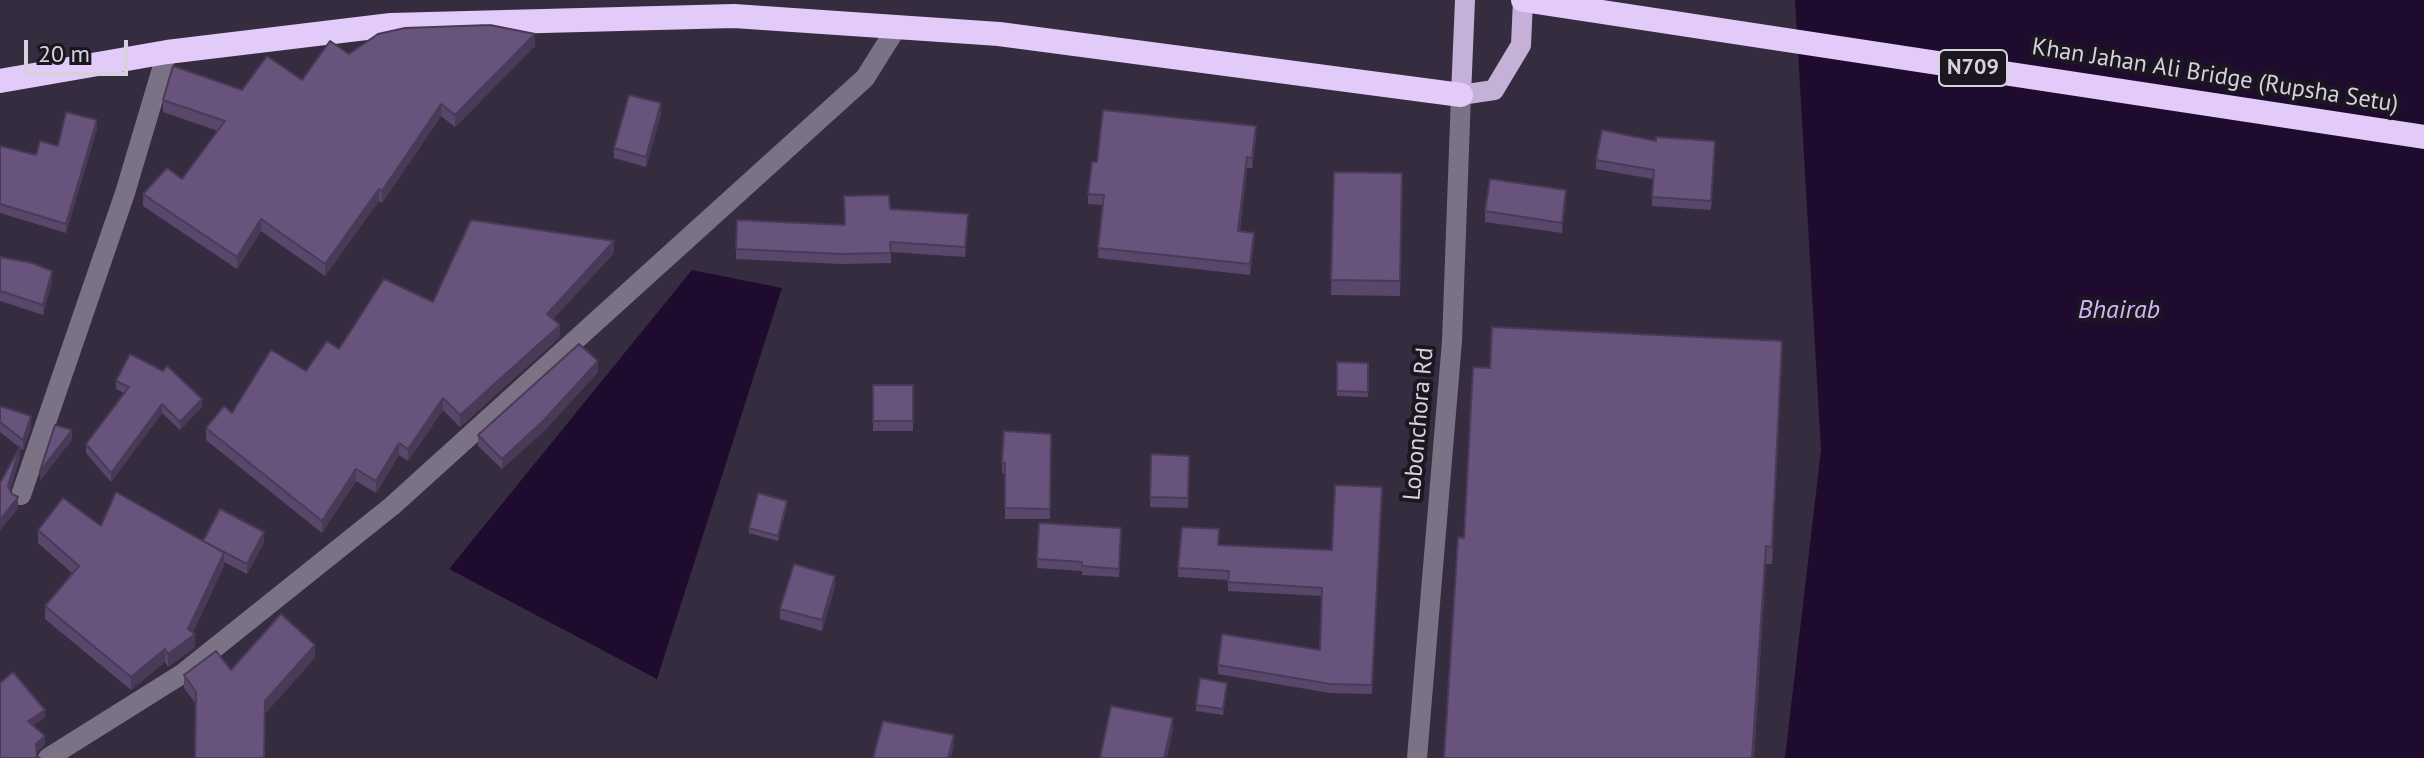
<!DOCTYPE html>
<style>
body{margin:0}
#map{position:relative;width:2424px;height:758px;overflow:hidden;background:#362c40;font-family:"PT Sans",sans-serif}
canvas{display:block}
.scale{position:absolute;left:24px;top:40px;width:104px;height:36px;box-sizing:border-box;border:4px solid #d7d1de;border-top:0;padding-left:10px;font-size:24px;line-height:28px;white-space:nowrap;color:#d7d1de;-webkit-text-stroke:6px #1b1720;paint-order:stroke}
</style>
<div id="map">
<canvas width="2424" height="758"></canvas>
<div class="scale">20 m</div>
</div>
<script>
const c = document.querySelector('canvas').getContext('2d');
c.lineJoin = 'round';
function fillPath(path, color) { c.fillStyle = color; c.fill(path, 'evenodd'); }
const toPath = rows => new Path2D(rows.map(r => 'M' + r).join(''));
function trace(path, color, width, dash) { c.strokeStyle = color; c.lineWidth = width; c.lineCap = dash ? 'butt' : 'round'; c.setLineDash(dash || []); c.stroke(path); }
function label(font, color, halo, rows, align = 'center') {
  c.font = font + ' "PT Sans",sans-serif'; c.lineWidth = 8; c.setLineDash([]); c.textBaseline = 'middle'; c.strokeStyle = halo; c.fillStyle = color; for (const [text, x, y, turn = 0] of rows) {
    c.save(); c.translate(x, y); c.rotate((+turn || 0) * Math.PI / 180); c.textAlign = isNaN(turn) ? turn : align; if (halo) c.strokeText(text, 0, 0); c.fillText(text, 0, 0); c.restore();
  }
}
fillPath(toPath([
 [1795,0,2424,0,2424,758,1785,758,1821,450],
 [692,270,782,288,657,679,449,569]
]), '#1f0b2e');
trace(toPath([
 [21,495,125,193,167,52],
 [48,758,182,674,392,506,865,78,897,27],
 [1417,758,1452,341,1461,95]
]), '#7b7285', 20);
trace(toPath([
 [1465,0,1461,95,1494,90,1521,45,1523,0]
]), '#c5b1d8', 20);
trace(toPath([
 [1523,0,2424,137],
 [0,81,167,52,391,25,734,16,999,34,1461,95]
]), '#e2caf9', 24);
fillPath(toPath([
 [535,46,455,127,441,116,382,203,379,201,325,276,261,231,237,269,143,206,143,194,182,179,218,131,163,112,163,100,242,90,302,80,349,54],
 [661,114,646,167,614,158,614,148],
 [97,129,66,233,0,213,0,146,36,155],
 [1256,137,1252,168,1247,168,1240,231,1254,243,1250,275,1098,258,1102,205,1088,204,1088,194,1097,162],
 [1656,141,1715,150,1711,210,1652,206,1653,179,1596,169,1596,160],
 [1334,172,1402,173,1400,296,1331,295],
 [1566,200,1562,233,1485,222,1485,211],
 [890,209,968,224,965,257,891,252,891,263,841,264,736,259,736,249,845,225],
 [614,253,553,319,560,337,460,427,443,410,408,461,399,455,376,493,356,481,322,533,206,440,206,428,306,371,339,349,433,302],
 [0,257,52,281,43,315,0,301],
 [1782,359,1772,564,1766,564,1754,758,1444,758,1464,538,1490,368],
 [1337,362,1368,363,1368,397,1337,396],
 [598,372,545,430,502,469,478,446,478,435],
 [116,381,202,407,180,430,162,413,111,482,86,453,86,444,124,393,116,389],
 [873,385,913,385,913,431,873,431],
 [0,406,31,427,23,450,20,448,20,457,10,490,18,508,0,530,0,483,20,448,0,432],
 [1004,431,1051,434,1050,519,1005,519,1005,473,1002,473],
 [1151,454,1189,456,1188,508,1150,507],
 [1382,487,1372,694,1330,693,1218,674,1218,665,1320,650,1322,596,1228,591,1228,580,1178,577,1178,568,1219,545,1332,550],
 [787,506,778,541,749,533,749,528],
 [1039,523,1121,537,1119,577,1082,575,1082,571,1037,568],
 [101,526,203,541,264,542,247,574,224,562,224,566,193,632,195,647,168,667,165,662,131,690,45,619,45,606,72,573,38,543,38,530],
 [835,586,822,631,780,619,780,609],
 [315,658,196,704,184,688,184,675,231,670],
 [1227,688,1223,715,1196,711,1196,705]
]), '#59476b');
fillPath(toPath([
 [535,34,535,46,455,127,455,115],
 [661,103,661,114,646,167,646,157],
 [441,104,441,116,382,203,382,191],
 [97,120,97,129,66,233,66,224],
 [1256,126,1256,137,1252,168,1252,158],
 [1247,157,1247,168,1238,241,1238,231],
 [379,189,379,201,325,276,325,264],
 [1566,190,1566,200,1562,233,1562,223],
 [261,219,261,231,237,269,237,257],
 [1254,233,1254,243,1250,275,1250,264],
 [614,241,614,253,547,325,547,314],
 [52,271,52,281,43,315,43,305],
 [560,325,560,337,460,427,460,415],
 [1782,341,1782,359,1772,564,1772,547],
 [598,361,598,372,545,430,502,469,502,459],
 [443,398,443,410,408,461,408,449],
 [202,399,202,407,180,430,180,422],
 [162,404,162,413,111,482,111,473],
 [31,416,31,427,23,450,23,440],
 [72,430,72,440,40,481,40,471],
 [399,443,399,455,376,493,376,481],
 [20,447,20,457,8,497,8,486],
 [356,469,356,481,322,533,322,521],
 [18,497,18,508,0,530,0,520],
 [787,501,787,506,778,541,778,536],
 [264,532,264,542,247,574,247,564],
 [1766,546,1766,564,1754,758,1752,758],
 [224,553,224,566,190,638,195,634,195,647,168,667,168,654,188,629],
 [835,576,835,586,822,631,822,620],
 [315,645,315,658,265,714,265,701],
 [165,649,165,662,131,690,131,677],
 [45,710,45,718,28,729,28,721],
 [1173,718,1173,730,1167,758,1164,758],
 [954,735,954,745,951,758,948,758],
 [45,736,45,745,36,753,36,744]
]), '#493a57');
const building = toPath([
 [490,25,535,34,455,115,441,104,382,191,379,189,325,264,261,219,237,257,143,194,167,168,182,179,225,121,163,100,173,66,242,90,267,56,302,80,330,41,349,54,378,34,405,28,490,25],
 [629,95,661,103,646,157,614,148,629,95],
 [1103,110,1256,126,1252,158,1247,157,1238,231,1254,233,1250,264,1098,248,1104,195,1088,194,1092,162,1097,162,1103,110],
 [66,112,97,120,66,224,0,204,0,146,36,155,40,141,58,146,66,112],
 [1602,130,1656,141,1656,137,1715,141,1711,201,1652,197,1654,170,1596,160,1602,130],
 [1334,172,1402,173,1400,281,1331,280,1334,172],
 [1490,179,1566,190,1562,223,1485,211,1490,179],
 [889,195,890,209,968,214,965,247,890,242,891,253,841,254,736,249,737,220,845,225,844,196,889,195],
 [471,220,614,241,547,314,560,325,460,415,443,398,408,449,399,443,376,481,356,469,322,521,206,428,224,406,232,413,271,350,306,371,327,341,339,349,384,279,433,302,471,220],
 [0,257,32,263,52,271,43,305,0,291,0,257],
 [1492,327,1782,341,1772,547,1766,546,1752,758,1444,758,1458,537,1464,538,1473,367,1490,368,1492,327],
 [579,344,598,361,545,419,502,459,478,435,579,344],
 [130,354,163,371,167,366,202,399,180,422,162,404,111,473,86,444,129,387,116,381,130,354],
 [1337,362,1368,363,1368,392,1337,391,1337,362],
 [873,385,913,385,913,421,873,421,873,385],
 [0,406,31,416,23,440,0,422,0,406],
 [55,425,72,430,40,471,55,425],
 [1004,431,1051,434,1050,509,1005,508,1005,463,1002,462,1004,431],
 [20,447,8,486,12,494,18,497,0,520,0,483,20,447],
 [1151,454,1189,456,1188,498,1150,497,1151,454],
 [1335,485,1382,487,1372,685,1330,684,1218,665,1222,634,1320,650,1322,588,1228,582,1229,571,1178,568,1182,527,1219,529,1218,545,1332,550,1335,485],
 [116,492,224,553,188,629,195,634,168,654,165,649,131,677,45,606,79,566,38,530,63,498,101,526,116,492],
 [758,493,787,501,778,536,749,528,758,493],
 [220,509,264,532,247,564,203,541,220,509],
 [1039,523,1121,528,1119,569,1082,566,1082,562,1037,559,1039,523],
 [794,564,835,576,822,620,780,609,794,564],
 [281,614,315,645,265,701,264,758,195,758,196,692,184,675,216,651,231,670,281,614],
 [13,672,45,710,28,721,45,736,36,744,37,757,40,758,0,758,0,683,13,672],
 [1200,678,1227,683,1223,709,1196,705,1200,678],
 [1111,706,1173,718,1164,758,1100,758,1111,706],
 [883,721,954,735,948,758,873,758,883,721]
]);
fillPath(building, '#68537c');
trace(building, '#493a57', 2);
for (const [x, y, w] of [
 [1973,68,68]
]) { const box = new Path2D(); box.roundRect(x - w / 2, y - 18, w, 36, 6); c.fillStyle = '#1b1720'; c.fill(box); trace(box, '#d7d1de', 2); }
label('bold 22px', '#d7d1de', null, [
 ["N709",1973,68]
]);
label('24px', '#d7d1de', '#1b1720', [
 ["Khan Jahan Ali Bridge (Rupsha Setu)",2215,76,9],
 ["Lobonchora Rd",1419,424,-85]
]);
label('italic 26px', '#d6b3f6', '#1b1720', [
 ["Bhairab",2119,311]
]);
</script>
